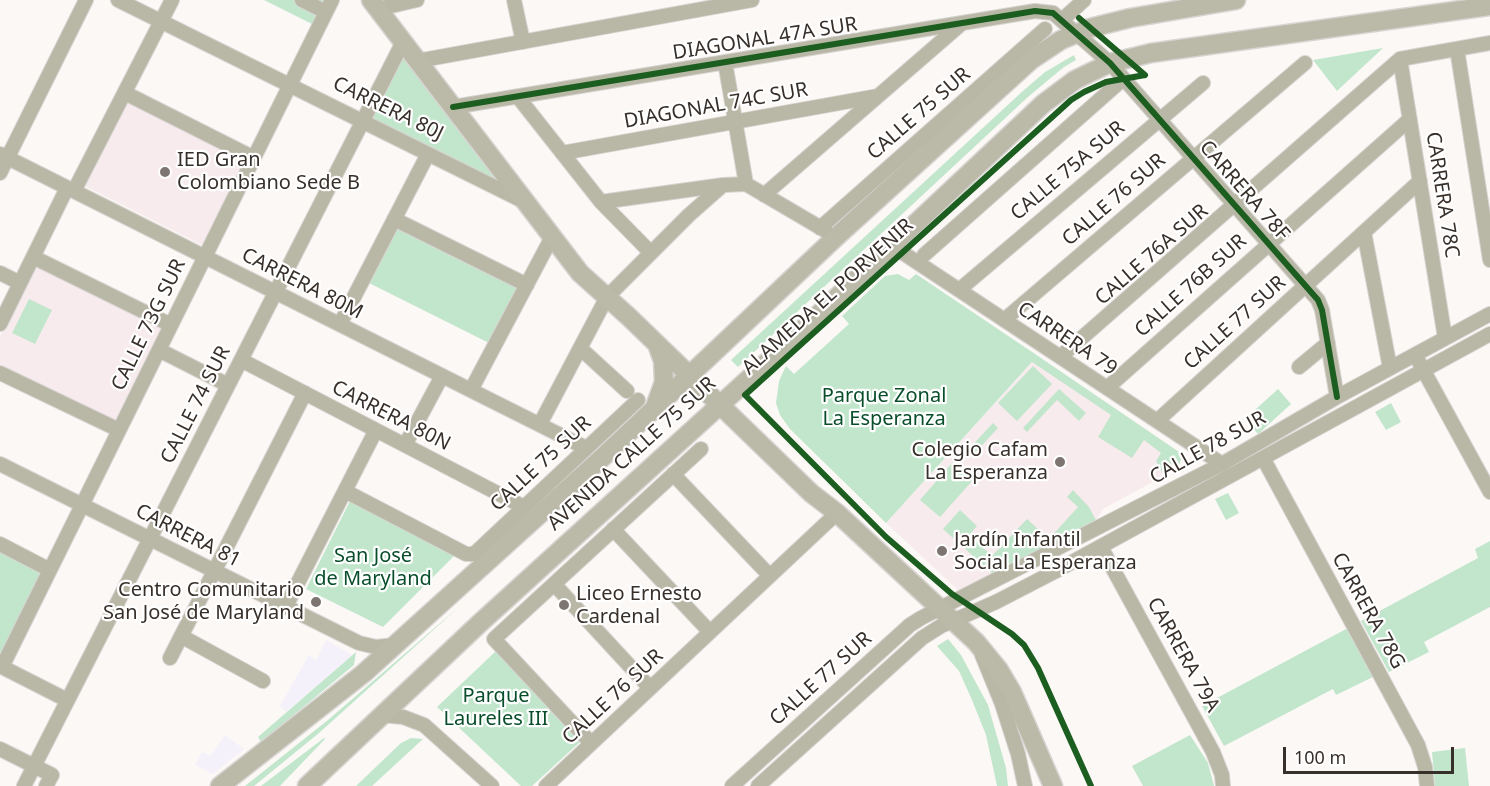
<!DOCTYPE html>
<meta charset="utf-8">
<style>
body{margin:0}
#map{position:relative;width:1490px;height:786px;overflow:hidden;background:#fbf8f6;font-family:"Noto Sans",sans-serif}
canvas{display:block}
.scale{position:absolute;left:1283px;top:747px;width:171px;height:27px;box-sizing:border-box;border:3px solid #372f2a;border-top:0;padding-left:8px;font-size:18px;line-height:21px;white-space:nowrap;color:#372f2a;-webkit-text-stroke:4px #fff;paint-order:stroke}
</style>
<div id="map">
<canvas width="1490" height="786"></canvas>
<div class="scale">100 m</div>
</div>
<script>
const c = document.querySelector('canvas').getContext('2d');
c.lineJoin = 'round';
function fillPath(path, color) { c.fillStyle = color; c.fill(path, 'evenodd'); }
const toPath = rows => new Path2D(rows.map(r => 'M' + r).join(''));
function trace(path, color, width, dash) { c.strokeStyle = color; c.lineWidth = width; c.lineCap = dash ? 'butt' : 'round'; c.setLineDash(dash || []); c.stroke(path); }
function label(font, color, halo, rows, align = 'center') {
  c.font = font + ' "Noto Sans",sans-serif'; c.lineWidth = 4.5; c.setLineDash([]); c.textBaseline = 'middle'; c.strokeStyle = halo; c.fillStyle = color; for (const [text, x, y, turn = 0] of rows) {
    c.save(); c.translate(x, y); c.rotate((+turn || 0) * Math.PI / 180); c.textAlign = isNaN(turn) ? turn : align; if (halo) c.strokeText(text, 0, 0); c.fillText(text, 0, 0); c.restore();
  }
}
fillPath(toPath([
 [326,640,352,655,286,712,280,706,309,655,316,661],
 [225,735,244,749,213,774,195,765,202,752,210,756]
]), '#f4f1fa');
fillPath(toPath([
 [127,99,248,160,204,246,83,185],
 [35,265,162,327,116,421,0,364,0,336],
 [1038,356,1179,452,1181,459,1179,466,1173,471,1103,509,1096,520,959,591,886,523]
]), '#f8ebee');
fillPath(toPath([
 [264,0,327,0,314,25],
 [1383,48,1337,91,1313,60],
 [401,54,503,184,368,117],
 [1074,55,1076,60,1064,67,1029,96,738,367,731,360,1024,90,1045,72],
 [397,223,522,287,493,345,367,282],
 [898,274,909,280,916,274,1038,356,1179,452,1181,459,1179,466,1164,476,1156,461,1161,453,1144,440,1132,458,1098,437,1111,415,1032,362,886,523,790,429,780,415,776,403,779,381,786,366,794,374,849,324,842,316,885,276],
 [29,299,52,310,35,344,12,333],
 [1033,366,1052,384,1017,421,998,403],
 [1059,389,1086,413,1079,421,1057,400,1027,432,1023,428],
 [1278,389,1291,404,1258,434,1245,419],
 [1391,403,1401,422,1386,430,1375,412],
 [993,423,998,428,971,457,966,452],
 [953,462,973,480,940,517,920,500],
 [1073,490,1089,507,1096,520,992,573,943,529,960,510,977,526,969,535,992,556,1027,519,1049,539,1078,507,1067,497],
 [1228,493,1239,513,1226,520,1215,499],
 [350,501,456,554,383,627,306,589],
 [1490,541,1490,607,1424,642,1429,652,1389,672,1361,621,1478,558,1475,549],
 [0,552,44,574,0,659],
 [460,606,319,733,254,786,245,786,328,720],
 [1348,628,1375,676,1336,695,1333,689,1224,746,1202,706],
 [948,639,961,655,988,705,1006,768,1008,786,997,786,986,735,972,700,959,671,937,646],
 [497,650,581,741,532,786,521,786,437,707],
 [356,652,354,665,261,742,258,737],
 [1190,735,1208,763,1214,786,1143,786,1132,766],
 [324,738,325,739,280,786,261,786],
 [411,738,423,739,372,786,356,786,401,743],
 [1465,748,1469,786,1435,786,1432,752]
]), '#c2e6cc');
const minor = toPath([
 [118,0,525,202],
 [302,0,326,12],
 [514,0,523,42],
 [378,9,417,0],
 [1062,20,1084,0],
 [1457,49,1490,260],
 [1400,59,1445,338],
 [1400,59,1490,43],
 [417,61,752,0],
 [725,62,746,184,826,231],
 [125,93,254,158],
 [518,97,601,202,651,253],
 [453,107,1035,11,1053,13,1110,63,1318,300,1322,310,1337,397],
 [562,153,878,96],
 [0,154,586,448],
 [0,173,86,0],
 [74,191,172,0],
 [764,195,960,25],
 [601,202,723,185,746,184],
 [394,219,527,285],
 [820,228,1045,29],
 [1364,232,1390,368],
 [891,245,1222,464],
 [924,255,1123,79],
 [33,257,171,325],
 [0,273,20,283],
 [959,290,1203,83],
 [1004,320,1305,63],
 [0,324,67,188],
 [340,324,428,154],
 [580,348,627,391],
 [159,350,228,385],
 [1060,357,1400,59],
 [241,360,524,507],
 [1419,362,1490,492],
 [1299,367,1328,343],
 [0,373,119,430],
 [1107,388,1410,119],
 [471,390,552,237],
 [1157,421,1420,181],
 [540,424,607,297,689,215,723,185],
 [405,445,442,376],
 [1263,458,1418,745,1425,767,1427,786],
 [0,464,359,643,376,647,395,645],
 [673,474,770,576],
 [345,491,466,554,474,554,638,400],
 [613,529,710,632],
 [0,544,50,570],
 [1101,547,1213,752,1222,775,1223,786],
 [554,584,650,688],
 [286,606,376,430],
 [181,636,263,681],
 [982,655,1002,704,1018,754,1025,786],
 [170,658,305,393],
 [0,666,67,700],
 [2,667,332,0],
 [381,715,403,717,424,725,492,786],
 [591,743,494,639,701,449],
 [0,749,52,775,46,786],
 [24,786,403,42],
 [546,786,837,513],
 [732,786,910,625,921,618,1222,464,1337,397,1490,314],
 [758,786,922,638,941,626,996,602,1054,572,1490,334]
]);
const major = toPath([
 [371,0,580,273,629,317,811,493,837,513,976,642,999,670,1012,692,1053,786],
 [656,404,664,382,663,361,658,347],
 [220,786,364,673,604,456,836,237,1031,60,1061,40,1090,28,1130,18,1236,0],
 [307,786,480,623,786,345,1043,104,1075,80,1110,63,1151,53,1490,6]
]);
trace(minor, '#d7d4d2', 16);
trace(major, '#d7d4d2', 21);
trace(minor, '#b9b7a5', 14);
trace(major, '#bbb9a8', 18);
trace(toPath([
 [1079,18,1145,75],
 [453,107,1035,11,1053,13,1110,63,1318,300,1322,310,1337,397],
 [1091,786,1038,668,1024,645,1012,634,952,594,886,537,745,395,1071,100,1084,92,1106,82,1145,75]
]), '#1b5e20', 6);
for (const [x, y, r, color] of [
 [165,172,6,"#7c7571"],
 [1060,462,6,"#7c7571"],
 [942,551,6,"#7c7571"],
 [316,602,6,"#7c7571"],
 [564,605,6,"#7c7571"]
]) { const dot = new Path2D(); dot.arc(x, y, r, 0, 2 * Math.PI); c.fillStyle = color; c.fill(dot); trace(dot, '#fff', 2); }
label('20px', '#372f2a', '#fff', [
 ["DIAGONAL 47A SUR",765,39,-9],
 ["DIAGONAL 74C SUR",716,106,-10],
 ["CARRERA 80J",388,109,26],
 ["CALLE 75 SUR",919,114,-41],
 ["CALLE 75A SUR",1068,171,-40],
 ["CARRERA 78F",1244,191,49],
 ["CARRERA 78C",1442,195,81],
 ["CALLE 76 SUR",1114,200,-41],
 ["CALLE 76A SUR",1152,255,-41],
 ["CARRERA 80M",302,284,27],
 ["CALLE 76B SUR",1191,286,-42],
 ["ALAMEDA EL PORVENIR",828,297,-42],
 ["CALLE 77 SUR",1235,323,-42],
 ["CALLE 73G SUR",149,325,-64],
 ["CARRERA 79",1067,339,34],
 ["CALLE 74 SUR",196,405,-63],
 ["CARRERA 80N",391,416,27],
 ["CALLE 78 SUR",1208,448,-29],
 ["AVENIDA CALLE 75 SUR",632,454,-42],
 ["CALLE 75 SUR",541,464,-43],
 ["CARRERA 81",188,536,27],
 ["CARRERA 78G",1368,611,61],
 ["CARRERA 79A",1183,655,61],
 ["CALLE 77 SUR",821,679,-42],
 ["CALLE 76 SUR",613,697,-43]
]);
label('20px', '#372f2a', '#fff', [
 ["IED Gran",177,160],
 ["Colombiano Sede B",177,183],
 ["Colegio Cafam",1048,450,"right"],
 ["La Esperanza",1048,473,"right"],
 ["Jardín Infantil",954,540],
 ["Social La Esperanza",954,563],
 ["Centro Comunitario",304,590,"right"],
 ["San José de Maryland",304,613,"right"],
 ["Liceo Ernesto",576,594],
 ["Cardenal",576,617]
], 'left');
label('20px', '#094e2b', '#fff', [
 ["Parque Zonal",884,396],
 ["La Esperanza",884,419],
 ["San José",373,556],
 ["de Maryland",373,579],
 ["Parque",496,696],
 ["Laureles III",496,719]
]);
</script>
